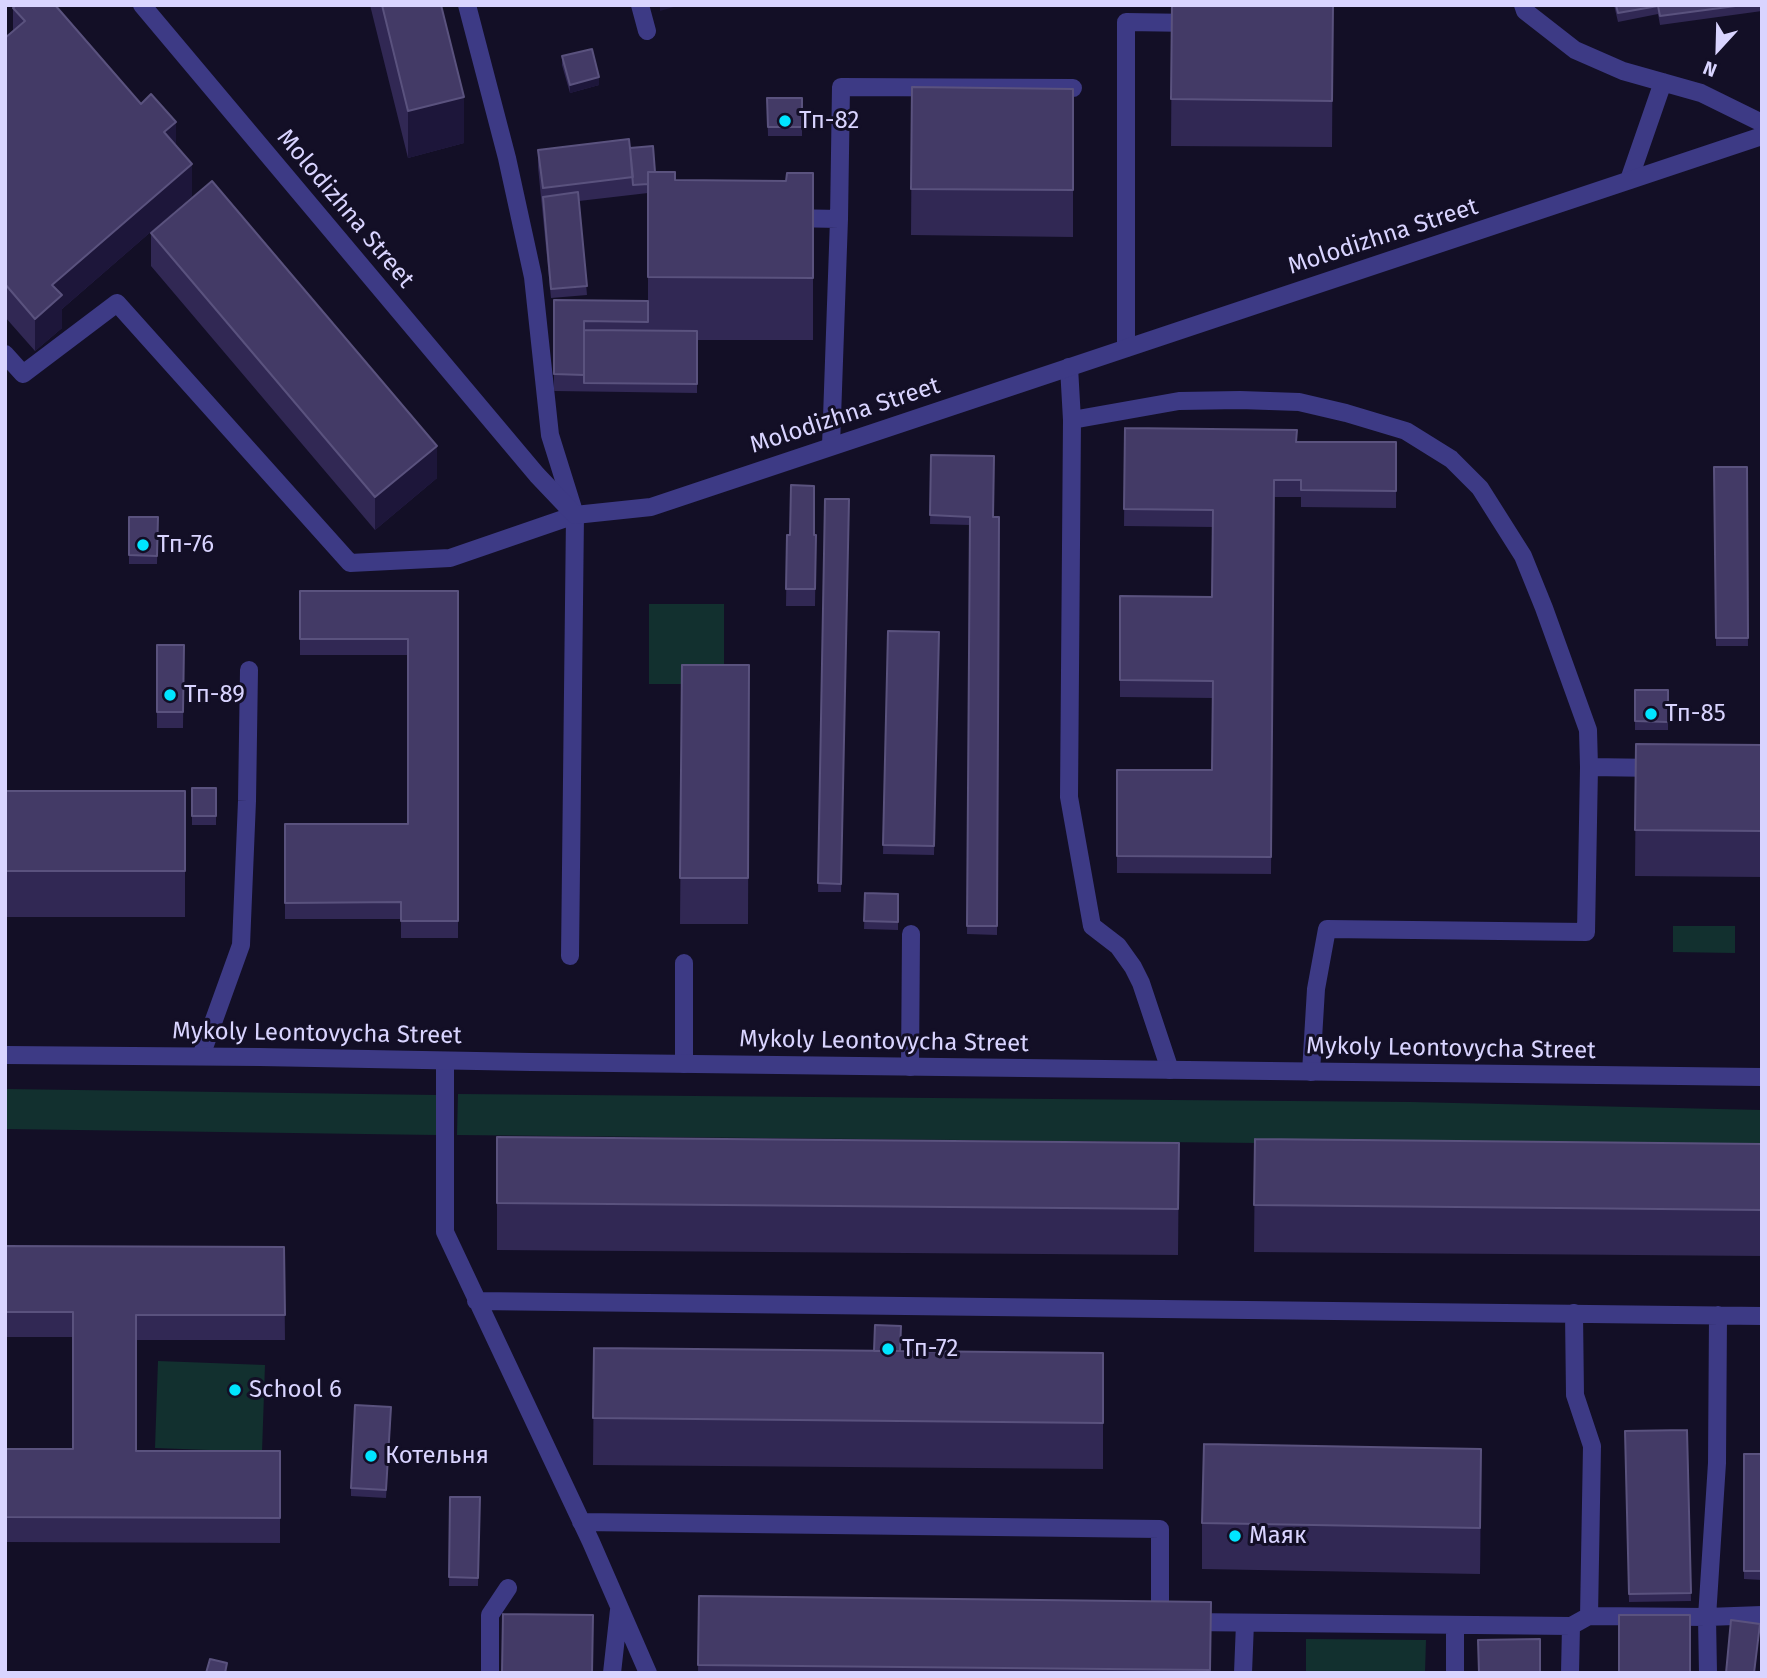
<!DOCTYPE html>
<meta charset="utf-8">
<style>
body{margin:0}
#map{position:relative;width:1767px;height:1678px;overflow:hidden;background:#130f26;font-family:"Fira Sans",sans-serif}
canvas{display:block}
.frame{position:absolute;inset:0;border:7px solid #d9d4ff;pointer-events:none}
.north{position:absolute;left:1683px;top:14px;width:70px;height:70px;-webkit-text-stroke:5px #130f26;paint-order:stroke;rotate:202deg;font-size:19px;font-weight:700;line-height:28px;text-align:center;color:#d9d4ff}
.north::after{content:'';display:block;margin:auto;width:24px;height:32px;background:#d9d4ff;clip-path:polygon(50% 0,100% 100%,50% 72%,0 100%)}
</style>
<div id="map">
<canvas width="1767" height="1678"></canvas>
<div class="frame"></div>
<div class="north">N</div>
</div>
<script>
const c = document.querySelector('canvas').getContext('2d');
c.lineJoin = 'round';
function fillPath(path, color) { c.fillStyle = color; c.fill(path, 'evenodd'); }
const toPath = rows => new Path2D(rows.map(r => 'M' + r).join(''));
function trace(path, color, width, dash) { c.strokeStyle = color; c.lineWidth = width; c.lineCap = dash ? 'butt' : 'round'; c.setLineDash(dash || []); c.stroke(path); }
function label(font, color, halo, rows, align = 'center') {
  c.font = font + ' "Fira Sans",sans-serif'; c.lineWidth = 6; c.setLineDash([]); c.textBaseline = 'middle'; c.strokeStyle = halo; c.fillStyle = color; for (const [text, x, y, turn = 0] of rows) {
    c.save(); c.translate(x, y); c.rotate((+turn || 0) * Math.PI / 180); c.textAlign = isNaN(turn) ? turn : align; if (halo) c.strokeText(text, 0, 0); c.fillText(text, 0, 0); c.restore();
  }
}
fillPath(toPath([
 [649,604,724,604,724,684,649,684],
 [1673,926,1735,926,1735,953,1673,952],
 [5,1089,437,1095,436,1135,5,1129],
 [458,1094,1411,1102,1762,1110,1762,1148,457,1135],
 [158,1361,265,1365,262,1452,155,1448],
 [1306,1639,1426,1640,1425,1673,1306,1673]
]), '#12302f');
trace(toPath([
 [467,5,507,158,533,277,550,435,575,515,570,956],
 [640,5,647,31],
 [1523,5,1525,11,1575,50,1623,71,1701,93,1762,123],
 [1629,180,1663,82],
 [789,218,839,219,831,446],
 [839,219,841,87,1073,88],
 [1126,348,1126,22,1194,23],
 [5,354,23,374,117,303,350,563,450,558,575,515],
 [1069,367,1072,420,1069,797,1092,926,1118,946,1133,967,1141,983,1170,1070],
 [1072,420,1179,401,1240,400,1299,402,1346,413,1406,431,1451,459,1480,488,1523,556,1544,608,1588,730,1589,767],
 [684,963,684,1064],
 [201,1056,241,945,247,801,249,670],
 [445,1061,445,1232,591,1542,648,1673],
 [910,1067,911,934],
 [1311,1072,1316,989,1327,929,1586,932,1589,767,1658,768],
 [476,1301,1762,1316],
 [1574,1313,1575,1395,1592,1446,1589,1616],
 [581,1522,1160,1529,1160,1621],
 [1188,1622,1571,1626,1589,1616,1707,1617,1762,1615],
 [1455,1625,1455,1673],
 [490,1673,490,1615,508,1588],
 [612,1673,619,1610],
 [1243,1673,1245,1623],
 [1570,1673,1571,1626],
 [1708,1673,1707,1617,1717,1463,1718,1315]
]), '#3d3a85', 18);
trace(toPath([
 [142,5,537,475,575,515,651,507,1762,136]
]), '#3d3a85', 18);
trace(toPath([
 [5,1055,260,1057,531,1062,1762,1077]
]), '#3d3a85', 18);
fillPath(toPath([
 [370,5,441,5,464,143,408,158],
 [1172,5,1333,5,1332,147,1171,146],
 [1614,5,1762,5,1762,11,1660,25,1658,14,1618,22],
 [13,8,176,145,192,196,62,309,62,328,35,351,5,317,5,38,13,31],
 [562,56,599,85,570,93,562,65],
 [912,87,1073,89,1073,237,911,235],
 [767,98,802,98,802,136,768,136],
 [630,148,655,172,675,180,786,181,813,173,813,340,697,340,697,393,554,391,554,300,648,301,648,193,579,201,587,295,551,298,538,167,538,150],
 [151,233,437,478,375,530,151,266],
 [1125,428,1297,442,1396,442,1396,508,1301,507,1301,497,1274,497,1271,874,1117,873,1117,770,1212,770,1213,698,1120,697,1120,596,1212,597,1213,527,1124,526],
 [931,455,993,517,999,517,997,935,967,934,970,525,930,524],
 [1714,467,1747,467,1748,646,1716,646],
 [825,499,849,499,841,892,818,892],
 [129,517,158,517,157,564,129,564],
 [787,535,816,535,815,606,786,606],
 [300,591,458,591,458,938,401,938,401,919,285,919,285,824,408,824,408,655,300,655],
 [888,631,939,632,934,855,883,854],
 [157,645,184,645,183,728,157,728],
 [682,665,749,665,748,924,680,924],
 [1635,690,1668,690,1668,730,1635,730],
 [1636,744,1762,745,1762,877,1635,876],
 [192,788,216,788,216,825,192,825],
 [5,790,185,791,185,917,5,917],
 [865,893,898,894,898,930,864,929],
 [497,1137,1179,1143,1178,1255,497,1250],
 [1255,1139,1762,1144,1762,1256,1254,1252],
 [5,1246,284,1247,285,1340,136,1340,136,1451,280,1451,280,1543,5,1542,5,1449,73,1449,73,1337,5,1337],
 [594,1348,1103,1353,1103,1469,593,1465],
 [391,1416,386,1498,351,1496,351,1488],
 [1687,1430,1691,1601,1629,1602,1625,1431],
 [1744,1454,1762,1454,1762,1580,1744,1579],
 [1481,1495,1480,1574,1202,1569,1202,1523],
 [450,1497,480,1497,478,1586,449,1586],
 [699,1596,1211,1602,1211,1673,698,1673]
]), '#312854');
fillPath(toPath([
 [660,5,681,5,660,11],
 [599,77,599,85,570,93,570,85],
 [464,97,464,143,408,158,408,111],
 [176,122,176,155,164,132],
 [192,164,192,196,62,309,62,328,35,351,35,319,52,285],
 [437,446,437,478,375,530,375,497],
 [1481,1449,1481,1495,1480,1574,1480,1528],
 [1760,1624,1755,1673,1754,1673]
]), '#1d163a');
const building = toPath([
 [16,5,55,5,141,104,151,94,176,122,164,132,192,164,52,285,62,295,35,319,5,284,5,38,25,21,13,8,16,5],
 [382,5,441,5,464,97,408,111,382,5],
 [1172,5,1333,5,1332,101,1171,99,1172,5],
 [1616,5,1743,5,1660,16,1658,6,1618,13,1616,5],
 [592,49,599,77,570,85,562,56,592,49],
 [912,87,1073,89,1073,190,911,189,912,87],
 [767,98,802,98,802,127,768,127,767,98],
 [629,139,633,177,543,188,538,150,629,139],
 [653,146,655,172,648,172,648,184,633,185,630,148,653,146],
 [648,172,675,172,675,180,786,181,787,173,813,173,813,278,648,277,648,172],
 [212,181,437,446,375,497,151,233,212,181],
 [578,192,587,286,551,289,543,197,578,192],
 [554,300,648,301,648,322,584,321,584,375,554,374,554,300],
 [584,330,697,331,697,384,584,383,584,330],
 [1125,428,1297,430,1296,442,1396,442,1396,491,1301,490,1301,480,1274,480,1271,857,1117,856,1117,770,1212,770,1213,681,1120,680,1120,596,1212,597,1213,510,1124,509,1125,428],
 [931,455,994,456,993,517,999,517,997,926,967,926,970,517,930,515,931,455],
 [1714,467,1747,467,1748,638,1716,638,1714,467],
 [791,485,814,486,814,535,816,535,815,589,786,589,787,535,790,535,791,485],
 [825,499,849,499,841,884,818,883,825,499],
 [129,517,158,517,157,556,129,555,129,517],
 [300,591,458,591,458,921,401,921,401,902,285,903,285,824,408,824,408,639,300,639,300,591],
 [888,631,939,632,934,846,883,845,888,631],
 [157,645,184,645,183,712,157,712,157,645],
 [682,665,749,665,748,878,680,878,682,665],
 [1635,690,1668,690,1668,722,1635,721,1635,690],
 [1636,744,1762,745,1762,831,1635,830,1636,744],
 [192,788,216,788,216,816,192,816,192,788],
 [5,791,185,791,185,871,5,871,5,791],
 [865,893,898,894,898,922,864,921,865,893],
 [497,1137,1179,1143,1178,1209,497,1203,497,1137],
 [1255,1139,1762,1144,1762,1210,1254,1205,1255,1139],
 [5,1246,284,1247,285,1315,136,1315,136,1451,280,1451,280,1518,5,1517,5,1449,73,1449,73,1312,5,1312,5,1246],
 [875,1325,901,1326,900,1351,874,1351,875,1325],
 [594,1348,1103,1353,1103,1423,593,1418,594,1348],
 [355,1405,391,1407,386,1490,351,1488,355,1405],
 [1687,1430,1691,1593,1629,1594,1625,1431,1687,1430],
 [1204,1444,1481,1449,1480,1528,1202,1523,1204,1444],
 [1744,1454,1762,1454,1762,1571,1744,1571,1744,1454],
 [450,1497,480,1497,478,1578,449,1577,450,1497],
 [699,1596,1211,1602,1210,1670,698,1665,699,1596],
 [503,1614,593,1615,592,1673,502,1673,503,1614],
 [1619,1615,1690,1615,1690,1673,1619,1673,1619,1615],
 [1731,1620,1760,1624,1754,1673,1726,1673,1731,1620],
 [1540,1639,1540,1673,1479,1673,1478,1640,1540,1639],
 [210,1659,227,1663,225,1673,206,1673,210,1659]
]);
fillPath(building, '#433a66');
trace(building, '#5a527e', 2);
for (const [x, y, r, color] of [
 [785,121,7,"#00e5ff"],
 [143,545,7,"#00e5ff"],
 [170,695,7,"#00e5ff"],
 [1651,714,7,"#00e5ff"],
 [888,1349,7,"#00e5ff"],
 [235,1390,7,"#00e5ff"],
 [371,1456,7,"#00e5ff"],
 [1235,1536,7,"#00e5ff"]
]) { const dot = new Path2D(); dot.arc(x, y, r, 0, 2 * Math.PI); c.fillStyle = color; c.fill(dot); trace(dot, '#130f26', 2.5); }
label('24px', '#d9d4ff', '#130f26', [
 ["Тп-82",799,121],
 ["Тп-76",157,545],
 ["Тп-89",184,695],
 ["Тп-85",1665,714],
 ["Тп-72",902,1349],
 ["School 6",249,1390],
 ["Котельня",385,1456],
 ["Маяк",1249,1536]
], 'left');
label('24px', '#d9d4ff', '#130f26', [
 ["Molodizhna Street",345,209,50],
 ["Molodizhna Street",1383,237,-18],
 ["Molodizhna Street",845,416,-18],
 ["Mykoly Leontovycha Street",317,1034,1],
 ["Mykoly Leontovycha Street",884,1042,1],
 ["Mykoly Leontovycha Street",1451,1049,1]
]);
</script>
